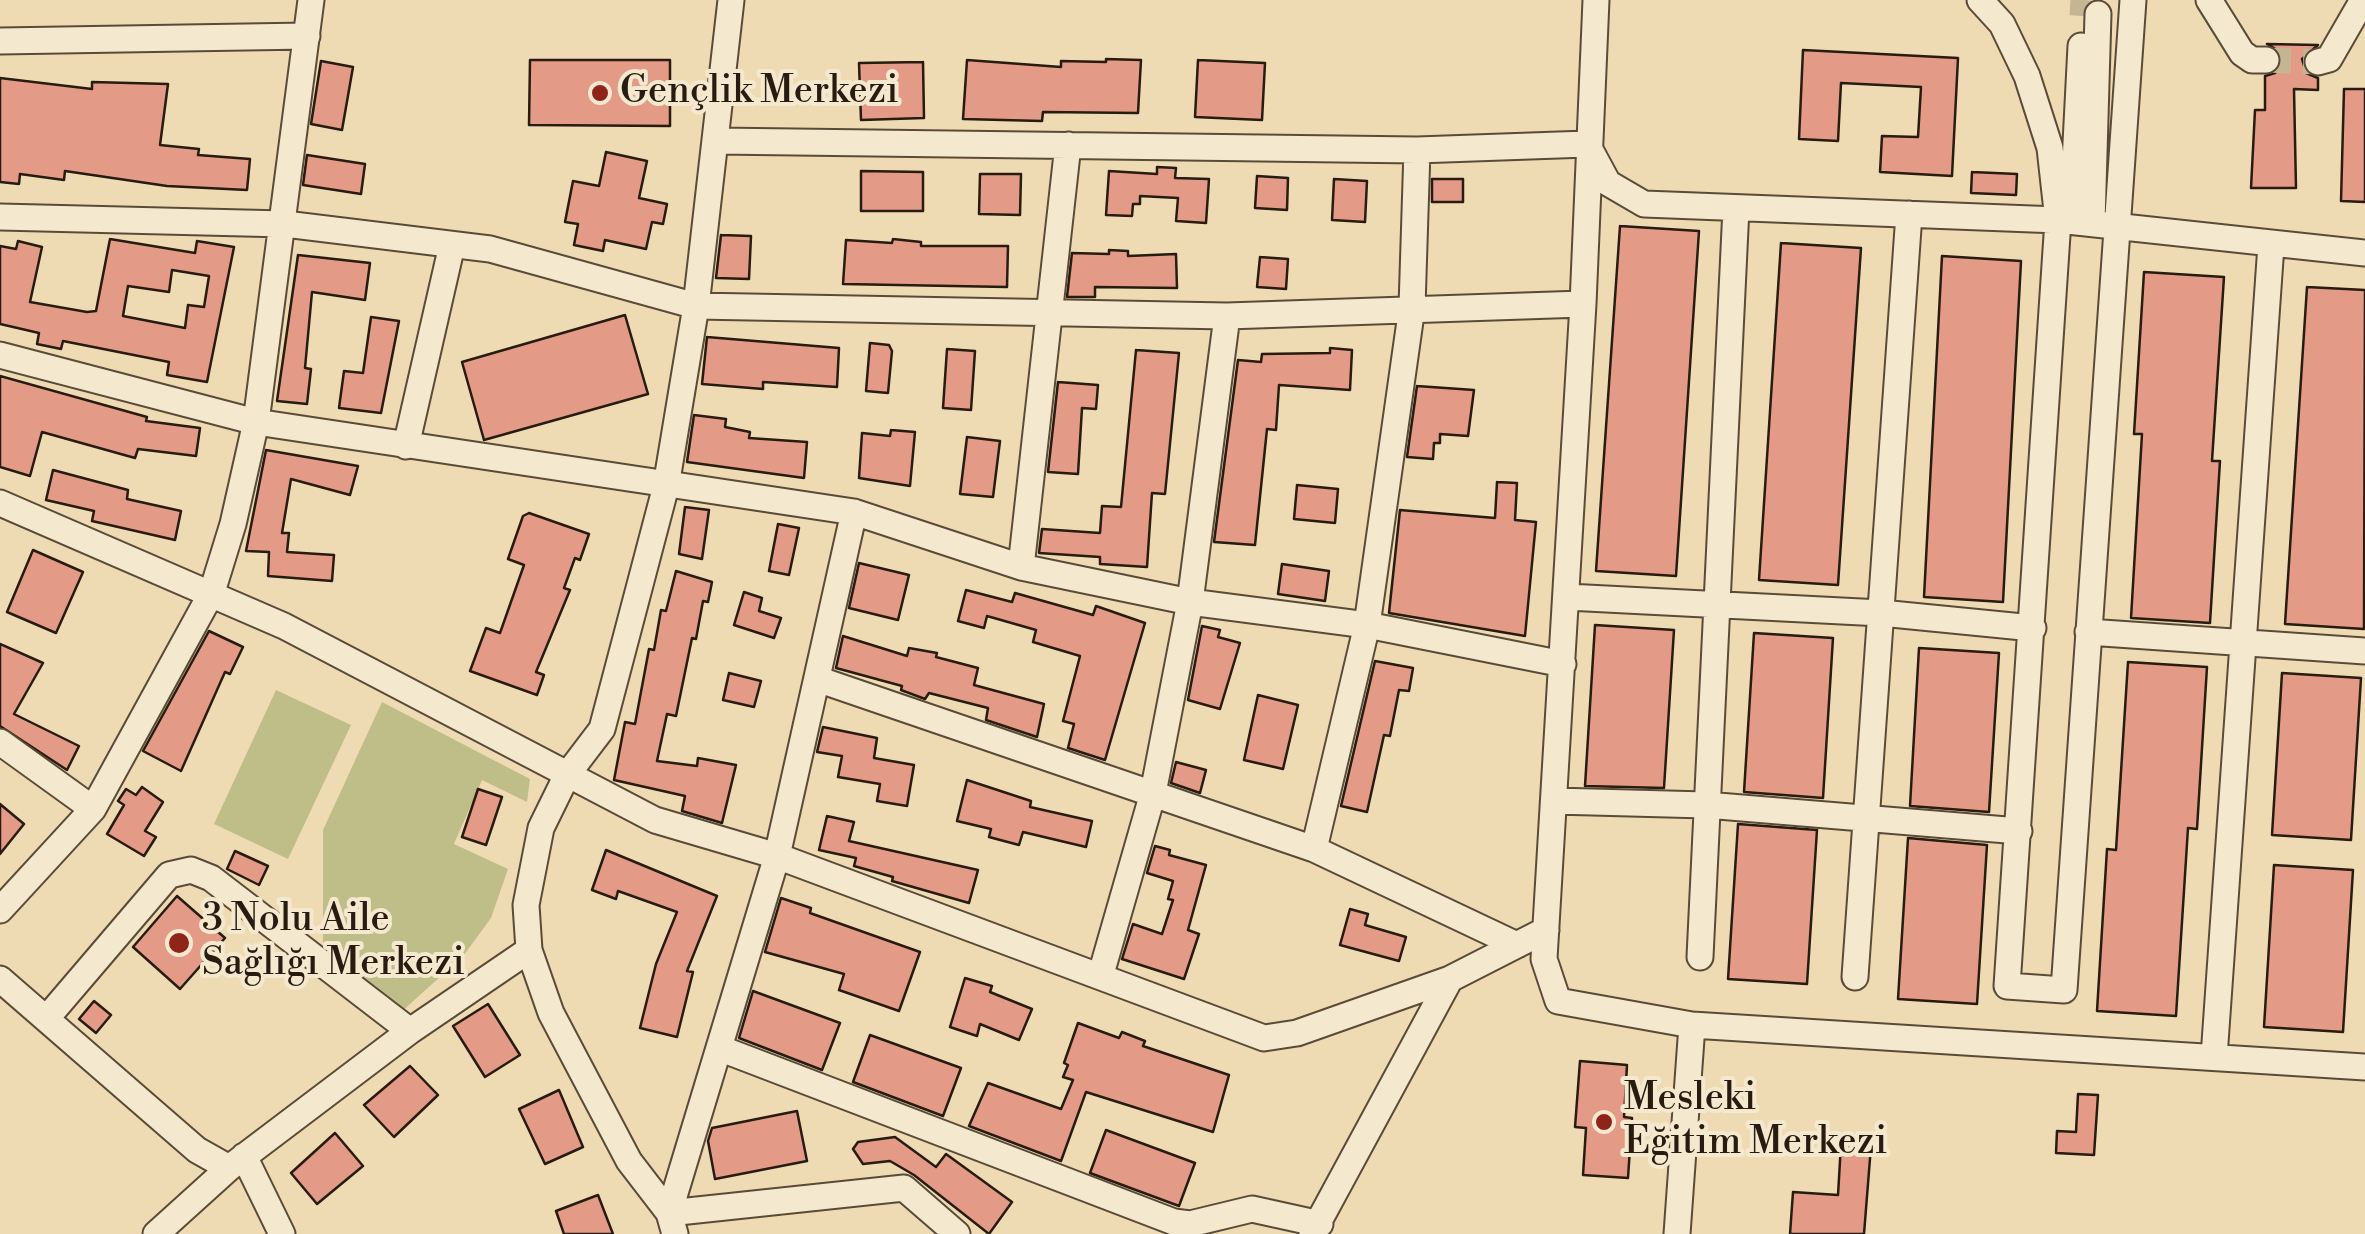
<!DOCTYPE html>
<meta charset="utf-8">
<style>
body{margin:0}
canvas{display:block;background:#eedbb3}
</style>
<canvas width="2365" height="1234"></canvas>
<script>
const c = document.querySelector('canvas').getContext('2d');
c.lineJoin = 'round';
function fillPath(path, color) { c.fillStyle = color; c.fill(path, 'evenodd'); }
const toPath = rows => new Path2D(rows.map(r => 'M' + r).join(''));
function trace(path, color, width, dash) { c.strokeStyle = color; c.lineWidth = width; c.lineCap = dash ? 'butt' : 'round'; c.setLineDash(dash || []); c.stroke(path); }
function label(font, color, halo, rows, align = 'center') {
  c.font = font + ' "Libre Bodoni",serif'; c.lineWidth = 8; c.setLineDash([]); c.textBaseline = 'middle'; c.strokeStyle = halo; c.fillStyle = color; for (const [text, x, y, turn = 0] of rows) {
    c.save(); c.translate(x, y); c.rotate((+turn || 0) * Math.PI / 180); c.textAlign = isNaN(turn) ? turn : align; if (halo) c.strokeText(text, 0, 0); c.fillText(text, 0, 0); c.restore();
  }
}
fillPath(toPath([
 [276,690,351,725,288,859,214,824],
 [382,702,530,779,527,802,482,780,454,844,508,869,491,918,464,955,398,1015,323,953,323,830]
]), '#bfbe88');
const building = toPath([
 [2267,44,2318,45,2302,59,2306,73,2318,78,2318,90,2294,89,2296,188,2251,188,2255,110,2265,110,2265,76,2275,73,2282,61,2279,51,2267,44],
 [1803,50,1958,58,1952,176,1880,172,1882,136,1918,137,1921,87,1841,83,1838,141,1799,139,1803,50],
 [1106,59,1141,60,1138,113,1043,112,1042,121,963,119,967,60,1061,67,1061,61,1106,62,1106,59],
 [530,60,670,60,670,126,529,125,530,60],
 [1198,60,1265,63,1262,120,1195,117,1198,60],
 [321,61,353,67,342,130,311,124,321,61],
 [923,62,924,118,861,120,859,63,923,62],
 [0,78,92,89,92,82,168,84,160,145,199,149,198,155,250,159,247,190,167,186,65,171,64,180,20,174,19,184,0,182,0,78],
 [2344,89,2365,89,2365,202,2341,201,2344,89],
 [606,152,647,161,639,198,667,204,663,224,652,222,646,249,605,240,603,251,574,245,578,224,565,222,573,181,599,186,606,152],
 [307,155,365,164,361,194,303,185,307,155],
 [1157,167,1176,168,1175,178,1209,179,1206,223,1176,221,1178,198,1140,196,1140,204,1133,204,1132,216,1106,215,1109,171,1157,174,1157,167],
 [861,171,923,172,923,211,861,211,861,171],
 [1972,172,2017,174,2016,195,1971,193,1972,172],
 [980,174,1021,174,1020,215,979,214,980,174],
 [1257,176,1288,178,1287,210,1255,208,1257,176],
 [1334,179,1367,181,1365,222,1332,220,1334,179],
 [1432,179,1463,179,1463,202,1432,202,1432,179],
 [1620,226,1699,231,1676,576,1596,571,1620,226],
 [721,235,751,236,749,279,716,278,721,235],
 [110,239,195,253,197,241,234,247,207,382,167,375,169,362,63,341,61,349,37,344,39,333,0,324,0,246,16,249,18,241,42,247,30,302,87,312,96,311,110,239],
 [172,270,209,276,204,307,188,305,185,328,123,316,128,286,169,292,172,270],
 [893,239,921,242,921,246,1008,246,1007,287,843,284,846,240,892,243,893,239],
 [1781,243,1861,248,1838,585,1759,580,1781,243],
 [1109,250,1128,251,1128,256,1176,254,1177,288,1095,287,1095,297,1067,297,1072,253,1109,254,1109,250],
 [298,255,370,263,365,300,312,292,305,368,311,369,307,404,277,401,298,255],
 [1942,256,2021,261,2003,602,1924,597,1942,256],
 [1260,257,1288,259,1286,289,1257,287,1260,257],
 [2144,272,2224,277,2212,461,2220,461,2210,623,2131,618,2142,434,2134,434,2144,272],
 [2307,287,2365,290,2364,629,2285,624,2307,287],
 [625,315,648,394,484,440,462,362,625,315],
 [371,317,399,321,381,413,339,408,344,371,363,373,371,317],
 [707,337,839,348,837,387,763,382,763,389,702,384,707,337],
 [870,343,889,345,892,351,888,393,866,391,870,343],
 [1330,348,1352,350,1350,390,1279,385,1276,430,1267,429,1255,545,1214,542,1238,360,1261,362,1262,354,1330,353,1330,348],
 [947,349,975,351,971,410,943,408,947,349],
 [1136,350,1179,353,1165,494,1152,493,1147,567,1100,564,1100,557,1039,553,1042,529,1100,533,1102,506,1121,507,1136,350],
 [0,376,147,417,146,421,200,428,196,456,138,449,135,458,42,432,30,476,0,467,0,376],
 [1058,382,1098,385,1096,409,1082,408,1078,474,1048,472,1058,382],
 [1417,386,1474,390,1468,436,1440,434,1440,443,1434,443,1433,459,1407,457,1417,386],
 [694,415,726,419,725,427,750,432,749,438,807,442,804,478,687,462,694,415],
 [891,430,915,432,910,486,859,478,862,433,890,436,891,430],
 [967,437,1000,441,993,497,960,494,967,437],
 [266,450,358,466,350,495,291,479,282,533,289,533,287,552,334,555,332,581,268,576,269,552,246,551,266,450],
 [53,470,128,490,127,499,181,511,175,540,92,521,94,511,46,500,53,470],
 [1497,482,1517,483,1515,520,1536,522,1525,636,1389,613,1400,510,1495,518,1497,482],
 [1297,485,1338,489,1335,523,1294,519,1297,485],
 [685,507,709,510,702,559,679,554,685,507],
 [529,513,589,534,580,560,575,558,564,588,570,590,536,672,544,675,537,695,470,671,486,628,500,633,524,565,508,559,523,516,529,513],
 [778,524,799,528,789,575,769,571,778,524],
 [33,550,83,572,56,633,7,612,33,550],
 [859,563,909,575,898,620,849,608,859,563],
 [1282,564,1329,571,1325,601,1278,594,1282,564],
 [676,571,712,582,708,602,703,601,696,639,692,638,676,716,667,714,657,761,697,766,698,758,736,765,722,823,682,811,685,796,614,780,625,722,635,724,649,649,654,650,661,610,666,611,676,571],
 [966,590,1012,602,1015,593,1093,615,1096,606,1145,623,1105,760,1068,748,1074,724,1063,721,1080,656,1033,642,1036,630,987,616,984,628,958,621,966,590],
 [744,592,762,598,759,611,781,618,774,638,734,625,744,592],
 [1595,625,1674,630,1664,788,1585,786,1595,625],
 [1202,626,1220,630,1218,637,1240,643,1220,709,1188,700,1202,626],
 [209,631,243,647,230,674,225,672,181,771,143,751,209,631],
 [1754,633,1833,638,1823,798,1744,792,1754,633],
 [843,636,907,656,909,648,937,653,936,657,978,668,974,685,1044,704,1037,737,986,720,988,708,929,693,925,699,901,690,902,686,836,668,843,636],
 [0,644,43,663,14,714,79,746,67,770,0,726,0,644],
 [1919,648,1999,653,1989,812,1910,806,1919,648],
 [1375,661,1413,668,1409,691,1399,690,1390,736,1384,735,1367,812,1341,806,1375,661],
 [2128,662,2207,667,2197,829,2188,828,2176,1016,2097,1011,2107,849,2116,850,2128,662],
 [729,673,761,681,754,707,723,700,729,673],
 [2282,673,2361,678,2351,840,2272,835,2282,673],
 [1258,695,1298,705,1283,769,1244,760,1258,695],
 [823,727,877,738,874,758,914,765,907,806,877,801,880,784,838,777,842,756,817,752,823,727],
 [1176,762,1206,770,1200,793,1171,783,1176,762],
 [967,780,1031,801,1030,807,1092,821,1086,847,1023,832,1019,845,989,837,991,829,957,821,967,780],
 [142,787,163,802,145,831,156,837,144,856,107,834,124,805,118,801,126,789,136,795,142,787],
 [478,789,502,797,486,845,462,837,478,789],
 [0,804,24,824,0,854,0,804],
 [827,816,854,822,849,841,978,870,969,903,892,881,893,877,854,866,856,858,819,850,827,816],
 [1738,824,1817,830,1807,984,1728,979,1738,824],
 [1908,838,1987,845,1977,1004,1898,999,1908,838],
 [1155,846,1170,850,1169,855,1206,865,1188,930,1199,934,1184,979,1122,959,1133,924,1162,934,1173,900,1168,899,1173,881,1147,873,1155,846],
 [606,850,717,896,687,971,693,972,677,1037,640,1028,656,964,677,912,618,891,616,899,592,890,606,850],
 [235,851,268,866,259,885,227,869,235,851],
 [2274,865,2353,870,2343,1032,2264,1027,2274,865],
 [177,896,225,938,180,989,133,947,177,896],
 [781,898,811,908,810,913,920,952,899,1011,839,990,844,974,765,952,781,898],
 [1350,909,1368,914,1365,925,1406,937,1399,961,1340,945,1350,909],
 [965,978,992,986,990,992,1032,1009,1019,1040,980,1024,977,1036,950,1027,965,978],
 [753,991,840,1023,822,1070,739,1038,753,991],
 [94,1001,111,1015,96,1033,79,1019,94,1001],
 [488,1004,520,1055,485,1077,453,1026,488,1004],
 [1078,1023,1119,1038,1122,1032,1145,1041,1143,1046,1229,1075,1213,1132,1086,1092,1061,1161,969,1126,988,1083,1061,1109,1073,1080,1063,1077,1068,1065,1064,1063,1078,1023],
 [870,1035,961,1068,943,1116,853,1082,870,1035],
 [1580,1061,1627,1065,1624,1117,1632,1118,1628,1178,1583,1175,1586,1128,1575,1127,1580,1061],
 [410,1066,438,1095,394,1137,364,1105,410,1066],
 [559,1090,583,1147,545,1164,519,1109,559,1090],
 [2078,1094,2098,1095,2094,1155,2056,1153,2057,1131,2076,1132,2078,1094],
 [797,1111,807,1161,715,1179,708,1141,712,1128,797,1111],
 [1106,1130,1195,1163,1179,1206,1090,1173,1106,1130],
 [335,1133,363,1166,317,1204,291,1173,335,1133],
 [895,1137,936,1167,946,1154,1012,1202,989,1234,914,1175,890,1161,863,1164,853,1149,858,1142,895,1137],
 [1841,1144,1871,1146,1864,1234,1790,1234,1793,1192,1838,1195,1841,1144],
 [598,1195,613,1234,564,1234,556,1211,598,1195]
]);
fillPath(building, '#e39a86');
trace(building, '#281b10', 2.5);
trace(toPath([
 [2082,16,2083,0],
 [2266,60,2318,62]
]), '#c6b592', 25, [25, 12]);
const minor = toPath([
 [1596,0,1583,304,1544,959,1558,1001,1692,1025,2365,1067],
 [1980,0,2002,24,2027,76,2050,148,2058,220,2007,986,2064,990,2133,0],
 [2209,0,2242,53,2252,60,2266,60],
 [0,41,307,36],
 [2318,62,2329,59,2363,0],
 [717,141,1417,150,1587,144,1608,183,1644,204,2058,220,2365,253],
 [0,217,285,224,490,249,696,306,1227,316,1583,304],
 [2072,221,2081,46],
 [2092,223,2098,14],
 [0,355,256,422,854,512,1021,567,1190,602,1367,625,1563,664],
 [406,446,452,245],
 [0,503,284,626,655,820,777,856,1264,1038,1297,1033,1450,979,1546,930],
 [854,512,777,856,669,1213,904,1188,957,1234],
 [1021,567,1068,145],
 [1567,597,1881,613,2033,628],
 [2088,632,2365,651],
 [817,679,1314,849,1517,945],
 [0,742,93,809],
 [1554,801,1706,805,2019,831],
 [1314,849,1367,625,1412,307,1417,150],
 [0,910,93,809,212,592,233,524,256,422,311,0],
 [1700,957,1736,208],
 [1101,974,1153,793,1190,602,1227,316],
 [1855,977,1909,214],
 [0,979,197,1150,229,1168],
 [46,1019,169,875,191,870,211,878,410,1031],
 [719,1048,1174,1222,1190,1224,1252,1209,1320,1224],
 [2214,1057,2271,245],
 [244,1156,282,1234],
 [156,1234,229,1168,410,1031,529,950],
 [675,1234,669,1213,629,1161,551,1013,529,950,526,905,541,828,567,775,602,729,666,486,696,306,731,0],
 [1312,1234,1450,979],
 [1677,1234,1692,1025]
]);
trace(minor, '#5a4b39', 29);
trace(minor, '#f4e8ce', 25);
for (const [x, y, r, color] of [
 [600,93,10,"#8f2418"],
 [179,943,12,"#8f2418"],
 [1604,1122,10,"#8f2418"]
]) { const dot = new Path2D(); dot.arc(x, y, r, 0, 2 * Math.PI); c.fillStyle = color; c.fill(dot); trace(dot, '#f4e8ce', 4); }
label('38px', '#281b10', '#f4e8ce', [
 ["Gençlik Merkezi",620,93],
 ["3 Nolu Aile",202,921],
 ["Sağlığı Merkezi",202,965],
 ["Mesleki",1624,1100],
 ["Eğitim Merkezi",1624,1144]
], 'left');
</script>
